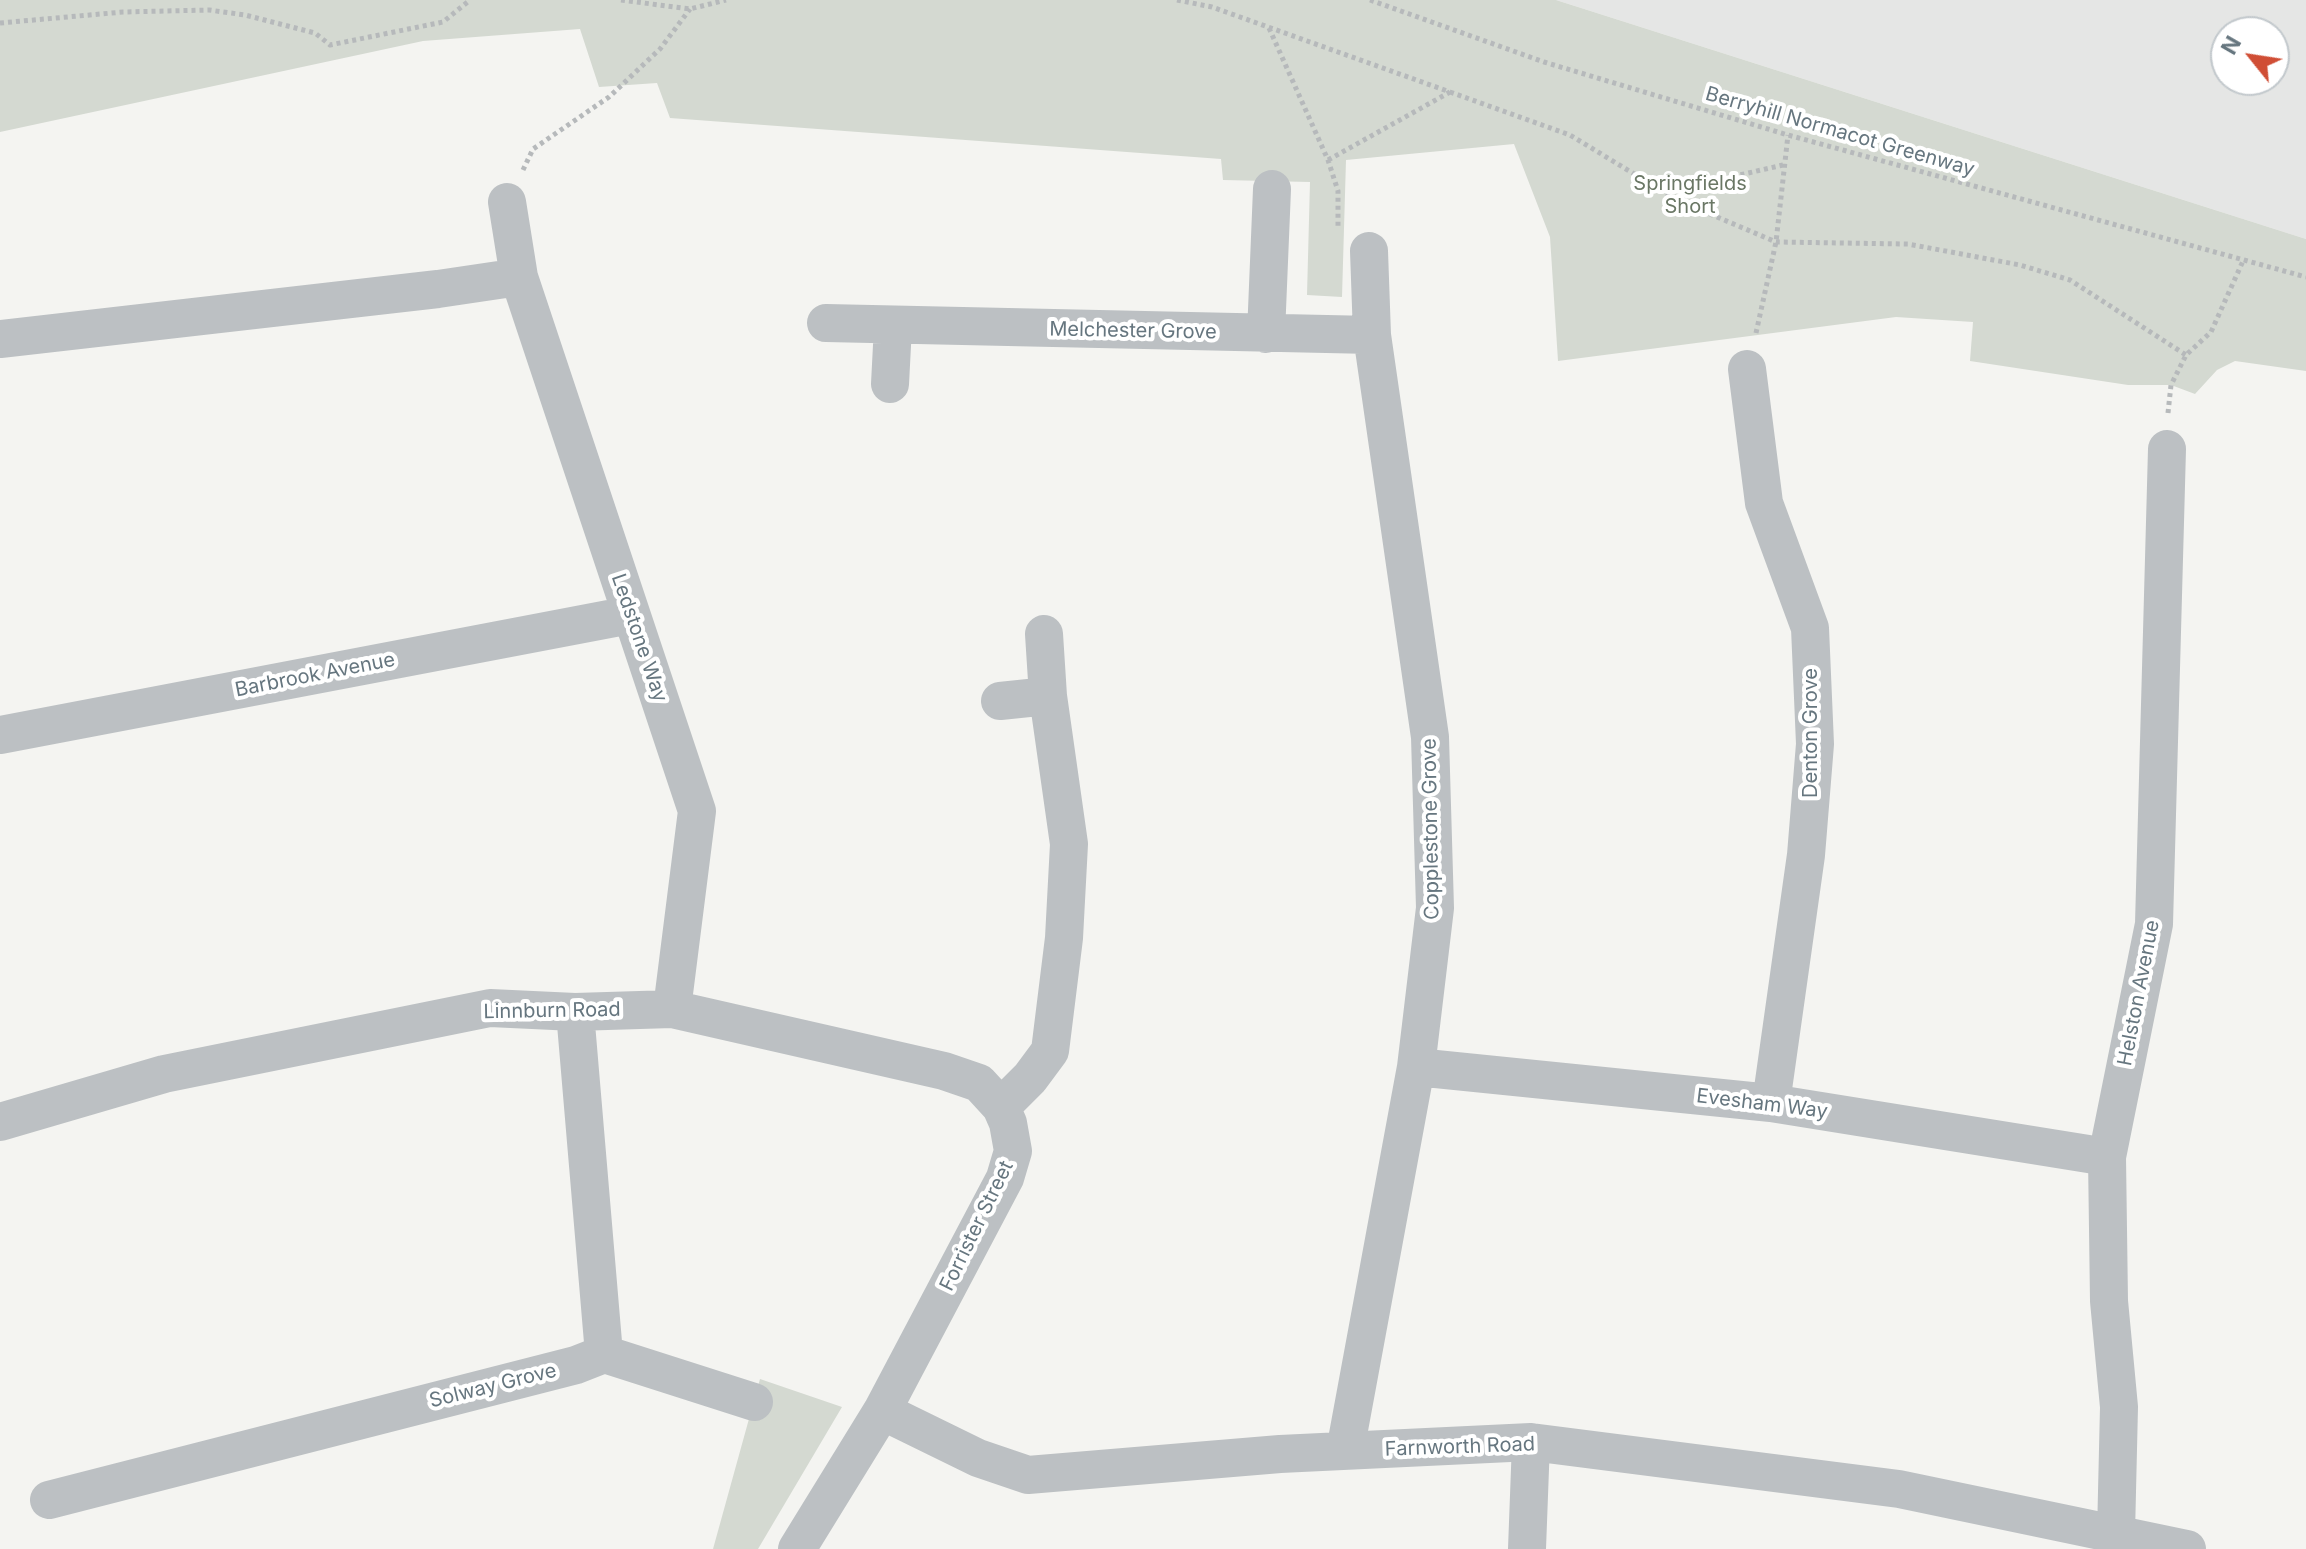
<!DOCTYPE html>
<style>
body{margin:0}
#map{position:relative;width:2306px;height:1549px;overflow:hidden;background:#f4f4f1;font-family:Inter,sans-serif}
canvas{display:block}
.north{position:absolute;left:2210px;top:16px;width:80px;height:80px;box-sizing:border-box;background:#fff;border:2px solid #c2c8cc;border-radius:50%;rotate:300deg;font-size:22px;font-weight:700;line-height:32px;text-align:center;color:#66767f}
.north::after{content:'';display:block;margin:auto;width:28px;height:36px;background:#d04e35;clip-path:polygon(50% 0,100% 100%,50% 72%,0 100%)}
</style>
<div id="map">
<canvas width="2306" height="1549"></canvas>
<div class="north">N</div>
</div>
<script>
const c = document.querySelector('canvas').getContext('2d');
c.lineJoin = 'round';
function fillPath(path, color) { c.fillStyle = color; c.fill(path, 'evenodd'); }
const toPath = rows => new Path2D(rows.map(r => 'M' + r).join(''));
function trace(path, color, width, dash) { c.strokeStyle = color; c.lineWidth = width; c.lineCap = dash ? 'butt' : 'round'; c.setLineDash(dash || []); c.stroke(path); }
function label(font, color, halo, rows, align = 'center') {
  c.font = font + ' Inter,sans-serif'; c.lineWidth = 8; c.setLineDash([]); c.textBaseline = 'middle'; c.strokeStyle = halo; c.fillStyle = color; for (const [text, x, y, turn = 0] of rows) {
    c.save(); c.translate(x, y); c.rotate((+turn || 0) * Math.PI / 180); c.textAlign = isNaN(turn) ? turn : align; if (halo) c.strokeText(text, 0, 0); c.fillText(text, 0, 0); c.restore();
  }
}
fillPath(toPath([
 [1556,0,2306,0,2306,239],
 [2226,32,2274,32,2274,80,2226,80]
]), '#e5e6e5');
fillPath(toPath([
 [0,0,1556,0,2306,239,2306,371,2235,361,2217,370,2195,394,2171,385,2128,385,1970,361,1973,322,1896,317,1558,361,1550,237,1514,144,1346,160,1342,297,1307,295,1310,182,1223,180,1221,159,670,118,657,83,599,87,580,29,423,41,0,132],
 [760,1379,842,1407,758,1549,713,1549]
]), '#d4d9d1');
trace(toPath([
 [621,0,690,9,726,0],
 [1177,0,1212,7,1450,92,1328,160],
 [1370,0,1544,62,1788,135,2306,277],
 [0,23,123,12,209,10,245,15,315,33,330,45,443,22,470,0],
 [1269,28,1328,160,1338,191,1338,228],
 [1450,92,1570,135,1677,200,1776,242,1908,244,2020,265,2070,280,2186,355],
 [523,170,533,149,609,97,660,49,690,9],
 [1645,178,1722,179,1783,165],
 [1756,333,1776,242,1788,135],
 [2168,413,2171,385,2186,355,2211,332,2243,261]
]), '#b6b9bb', 5, [4, 4]);
trace(toPath([
 [507,202,519,277,697,811,672,1009],
 [826,323,1372,335],
 [1266,334,1272,189],
 [0,339,438,289,519,277],
 [1747,369,1764,503,1810,628,1815,744,1806,855,1771,1103],
 [890,384,893,326],
 [1000,701,1048,696],
 [0,735,630,615],
 [1416,1067,1771,1103,2107,1157],
 [1001,1107,1030,1078,1050,1051,1064,938,1069,844,1048,696,1044,634],
 [0,1122,164,1074,490,1008,575,1012,672,1009,944,1071,979,1083,1001,1107,1008,1123,1013,1151,1005,1178,882,1411,797,1549],
 [604,1354,754,1402],
 [882,1411,978,1458,1028,1475,1280,1454,1531,1442,1899,1489,2187,1549],
 [1345,1451,1416,1067,1435,908,1430,737,1372,335,1369,251],
 [49,1500,576,1365,604,1354,575,1012],
 [2116,1534,2119,1407,2109,1301,2107,1157,2154,924,2167,449],
 [1527,1549,1531,1442]
]), '#bcc0c3', 38);
label('20px', '#66767f', '#fff', [
 ["Berryhill Normacot Greenway",1840,132,16],
 ["Melchester Grove",1133,331,1],
 ["Ledstone Way",639,638,71],
 ["Barbrook Avenue",315,675,-11],
 ["Denton Grove",1811,733,-90],
 ["Copplestone Grove",1431,829,-91],
 ["Helston Avenue",2139,993,-79],
 ["Linnburn Road",552,1011,-1],
 ["Evesham Way",1762,1104,7],
 ["Forrister Street",977,1226,-64],
 ["Solway Grove",493,1386,-14],
 ["Farnworth Road",1460,1447,-2]
]);
label('20px', '#6a7765', '#fff', [
 ["Springfields",1690,184],
 ["Short",1690,207]
]);
</script>
